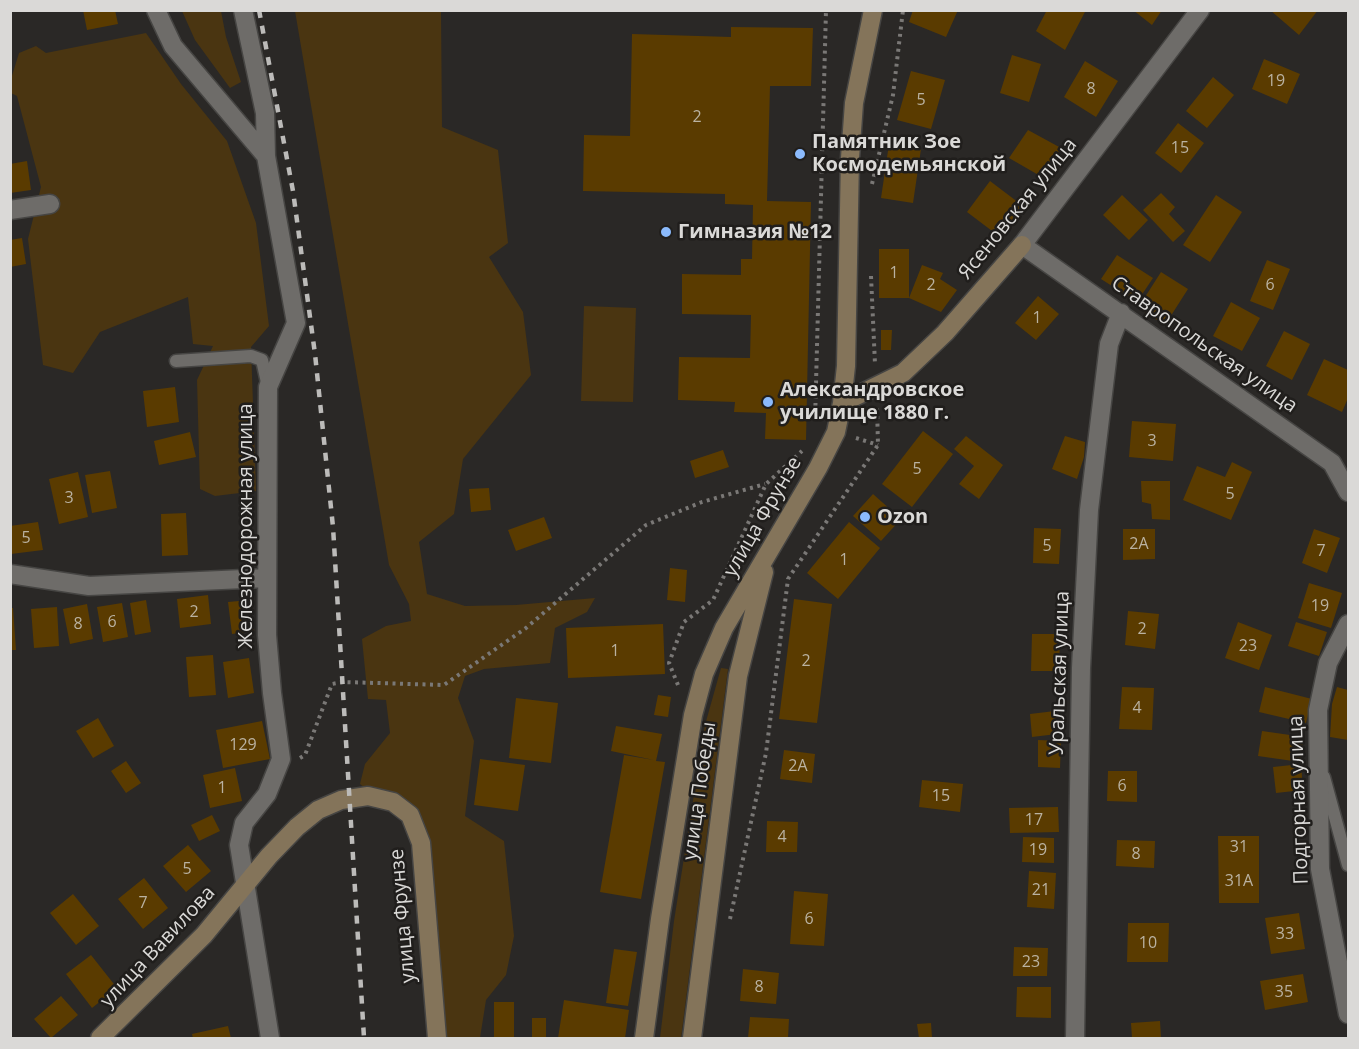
<!DOCTYPE html>
<meta charset="utf-8">
<style>
body{margin:0}
#map{position:relative;width:1359px;height:1049px;overflow:hidden;background:#2a2826;font-family:"Open Sans",sans-serif}
canvas{display:block}
.frame{position:absolute;inset:0;border:12px solid #dad9d7;pointer-events:none}
</style>
<div id="map">
<canvas width="1359" height="1049"></canvas>
<div class="frame"></div>
</div>
<script>
const c = document.querySelector('canvas').getContext('2d');
c.lineJoin = 'round';
function fillPath(path, color) { c.fillStyle = color; c.fill(path, 'evenodd'); }
const toPath = rows => new Path2D(rows.map(r => 'M' + r).join(''));
function trace(path, color, width, dash) { c.strokeStyle = color; c.lineWidth = width; c.lineCap = dash ? 'butt' : 'round'; c.setLineDash(dash || []); c.stroke(path); }
function label(font, color, halo, rows, align = 'center') {
  c.font = font + ' "Open Sans",sans-serif'; c.lineWidth = 5; c.setLineDash([]); c.textBaseline = 'middle'; c.strokeStyle = halo; c.fillStyle = color; for (const [text, x, y, turn = 0] of rows) {
    c.save(); c.translate(x, y); c.rotate((+turn || 0) * Math.PI / 180); c.textAlign = isNaN(turn) ? turn : align; if (halo) c.strokeText(text, 0, 0); c.fillText(text, 0, 0); c.restore();
  }
}
fillPath(toPath([
 [182,11,221,11,226,37,241,82,230,88,195,40],
 [295,11,441,11,442,127,498,150,508,243,489,257,523,312,531,375,463,459,454,514,419,542,427,594,465,606,516,605,595,598,587,612,555,628,550,663,484,669,465,676,458,698,474,741,465,816,504,841,514,936,506,975,486,1000,480,1038,445,1038,428,840,360,784,365,764,390,733,386,700,368,699,362,639,386,626,411,621,409,604,389,565],
 [146,33,181,84,227,141,256,223,269,326,251,347,256,491,215,496,200,489,197,380,213,346,193,344,188,297,100,332,73,373,43,365,28,239,41,187,17,96,11,93,11,79,19,53,36,46,46,53],
 [584,306,636,308,633,402,581,401],
 [721,668,728,669,681,1038,660,1038,674,921,705,725]
]), '#4a3511');
fillPath(toPath([
 [83,10,115,10,118,24,87,30],
 [913,10,958,10,946,37,909,22],
 [1047,10,1086,10,1065,50,1036,31],
 [1133,10,1162,10,1152,25],
 [1270,10,1318,10,1299,35],
 [731,27,813,28,811,86,770,86,767,201,811,202,806,440,765,439,766,413,734,412,735,402,678,400,679,357,750,358,751,315,682,314,682,274,741,275,741,259,752,259,753,205,725,204,725,194,583,191,584,135,630,136,632,34,731,37],
 [1012,55,1041,64,1029,102,1000,93],
 [1264,59,1300,74,1287,104,1252,89],
 [1085,61,1118,81,1096,117,1064,97],
 [911,71,945,80,931,129,897,120],
 [1213,77,1234,95,1207,128,1186,111],
 [1178,123,1204,143,1181,173,1155,153],
 [1028,130,1061,148,1042,177,1009,158],
 [889,144,921,149,913,203,881,198],
 [27,161,31,190,10,193,10,164],
 [990,181,1023,206,1000,237,967,212],
 [1161,193,1175,207,1169,214,1185,231,1173,242,1143,210],
 [1122,195,1148,220,1129,240,1103,215],
 [1216,195,1242,212,1210,262,1183,245],
 [22,238,26,264,10,267,10,240],
 [879,249,909,249,909,298,879,298],
 [1117,255,1153,278,1137,302,1101,279],
 [1267,260,1290,269,1273,310,1250,301],
 [922,265,943,273,940,279,957,290,941,312,909,298],
 [1161,272,1188,289,1165,325,1138,308],
 [1038,296,1059,314,1036,340,1015,323],
 [1231,302,1260,318,1242,351,1213,336],
 [881,330,892,330,891,350,881,350],
 [1284,331,1310,344,1292,380,1266,366],
 [1324,359,1348,370,1348,398,1342,412,1307,395],
 [175,387,179,422,147,427,143,391],
 [1132,421,1176,424,1173,461,1129,457],
 [923,431,953,454,912,507,882,484],
 [190,432,196,457,159,465,154,441],
 [966,436,1003,465,979,499,959,484,974,466,954,449],
 [1065,436,1085,442,1084,457,1077,479,1052,469],
 [723,450,729,467,695,478,690,461],
 [1232,462,1252,472,1231,520,1183,500,1197,466,1225,477],
 [110,471,117,508,92,513,85,475],
 [78,472,88,517,59,524,49,479],
 [1141,481,1170,481,1170,520,1152,519,1151,504,1142,502],
 [489,488,491,510,471,512,469,489],
 [873,494,901,519,881,541,853,516],
 [186,513,188,555,162,556,161,514],
 [544,517,552,538,516,551,508,530],
 [38,522,43,550,11,554,10,526],
 [849,522,880,548,838,599,807,573],
 [1034,528,1061,529,1059,564,1033,563],
 [1123,529,1155,529,1155,559,1123,560],
 [1314,529,1340,538,1327,573,1302,563],
 [670,568,687,570,685,602,667,600],
 [1309,583,1342,593,1331,628,1298,618],
 [208,595,211,624,180,628,177,599],
 [794,599,832,604,817,723,779,719],
 [146,600,151,632,135,635,130,603],
 [250,600,254,631,232,634,228,602],
 [122,603,128,637,103,642,97,607],
 [87,604,93,639,70,644,63,609],
 [57,607,59,646,34,648,31,609],
 [10,608,13,608,16,650,10,650],
 [1128,611,1159,614,1155,649,1125,645],
 [1238,622,1272,635,1259,670,1225,658],
 [1296,622,1327,632,1319,656,1288,646],
 [663,624,665,674,568,678,566,628],
 [1032,634,1060,634,1059,671,1031,671],
 [213,655,216,695,189,697,186,657],
 [249,658,254,693,228,698,223,662],
 [1122,687,1154,688,1152,730,1119,729],
 [1265,687,1312,699,1306,723,1259,712],
 [1337,687,1348,690,1348,740,1330,737,1332,704],
 [658,695,671,697,668,717,654,715],
 [516,698,558,703,551,763,509,758],
 [1055,711,1057,734,1032,737,1030,714],
 [98,718,114,746,93,758,76,731],
 [262,721,270,759,223,768,216,730],
 [616,726,662,734,656,761,665,762,641,899,600,892,624,755,654,760,611,751],
 [1262,731,1304,737,1300,762,1258,756],
 [1038,740,1061,741,1060,768,1038,767],
 [784,750,815,754,812,783,780,779],
 [480,759,525,765,518,811,474,805],
 [126,761,141,783,126,793,111,771],
 [1301,764,1303,790,1276,793,1273,767],
 [235,768,242,801,210,808,203,775],
 [1108,771,1137,771,1137,802,1107,801],
 [922,780,963,784,960,812,919,807],
 [1058,807,1059,832,1010,833,1009,808],
 [212,815,220,831,199,841,191,825],
 [767,821,798,822,797,852,766,852],
 [1218,836,1259,836,1259,903,1219,903],
 [1023,837,1054,838,1054,863,1022,862],
 [1117,840,1155,841,1154,868,1116,866],
 [188,845,211,871,186,892,163,866],
 [1029,871,1056,873,1054,909,1027,907],
 [144,878,168,908,143,929,118,899],
 [794,891,828,894,824,946,790,944],
 [73,894,99,926,76,945,50,913],
 [1299,913,1305,949,1271,954,1265,918],
 [1128,923,1169,923,1168,962,1127,962],
 [1014,947,1048,948,1047,976,1013,976],
 [614,949,637,952,628,1006,606,1003],
 [91,955,117,988,92,1008,66,974],
 [743,969,779,973,776,1004,740,1001],
 [1303,974,1308,1002,1265,1010,1260,981],
 [1017,987,1051,987,1051,1018,1016,1017],
 [61,996,78,1015,51,1038,34,1019],
 [564,1000,629,1010,625,1038,558,1038],
 [494,1002,514,1002,514,1038,494,1038],
 [750,1017,789,1019,788,1038,748,1038],
 [532,1018,546,1018,546,1038,532,1038],
 [1160,1021,1161,1038,1132,1038,1131,1023],
 [931,1023,932,1038,919,1038,917,1024],
 [228,1026,231,1038,193,1038,192,1034]
]), '#5a3b00');
const lane = toPath([
 [176,361,251,356,262,360,268,387],
 [1324,777,1348,865]
]);
const street = toPath([
 [156,10,173,46,266,156],
 [243,10,265,113,266,156,296,323,268,387,267,635,272,693,281,759,267,794,244,823,239,845,270,1038],
 [1200,10,1022,245,1332,463,1348,492],
 [10,210,50,204],
 [10,574,89,586,266,578],
 [1348,624,1328,663,1318,710,1320,869,1348,1014],
 [1075,1038,1081,668,1089,510,1109,344,1121,313]
]);
const secondary = toPath([
 [842,403,903,373,945,333,1022,245],
 [100,1038,204,935,269,856,297,827,318,810,341,800,368,796,393,802,410,815,421,843,437,1038],
 [644,1038,660,919,693,715,704,674,724,628,818,468,836,432,842,403,846,366,850,158,854,103,873,10],
 [692,1038,738,676,764,572]
]);
trace(lane, '#464543', 15);
trace(street, '#464543', 21);
trace(secondary, '#464543', 21);
trace(toPath([
 [872,184,893,95,903,10],
 [871,276,875,364],
 [815,421,826,10],
 [856,438,878,445],
 [678,685,669,663,684,622,713,600,766,484,802,451],
 [300,758,305,755,332,684,343,682,444,685,526,628,646,525,702,502,765,484],
 [730,919,766,753,788,579,878,445,877,407]
]), '#7a7876', 4, [3, 4.5]);
trace(lane, '#6e6c69', 12);
trace(street, '#6e6c69', 18);
trace(secondary, '#84745a', 18);
trace(toPath([
 [259,10,293,191,315,354,333,527,364,1038]
]), '#bcbbb9', 4.5, [8, 8]);
for (const [x, y, r, color] of [
 [800,154,6,"#8bbafc"],
 [666,232,6,"#8bbafc"],
 [768,402,6,"#8bbafc"],
 [865,517,6,"#8bbafc"]
]) { const dot = new Path2D(); dot.arc(x, y, r, 0, 2 * Math.PI); c.fillStyle = color; c.fill(dot); trace(dot, '#201e1c', 2); }
label('16px', '#bab2a1', null, [
 ["19",1276,81],
 ["8",1091,89],
 ["5",921,100],
 ["2",697,117],
 ["15",1180,148],
 ["1",894,273],
 ["2",931,285],
 ["6",1270,285],
 ["1",1037,318],
 ["3",1152,441],
 ["5",917,469],
 ["5",1230,494],
 ["3",69,498],
 ["5",26,538],
 ["2А",1139,544],
 ["5",1047,546],
 ["7",1321,551],
 ["1",844,560],
 ["19",1320,606],
 ["2",194,612],
 ["6",112,622],
 ["8",78,624],
 ["2",1142,629],
 ["23",1248,646],
 ["1",615,651],
 ["2",806,661],
 ["4",1137,708],
 ["129",243,745],
 ["2А",798,766],
 ["6",1122,786],
 ["1",222,788],
 ["15",941,796],
 ["17",1034,820],
 ["4",782,837],
 ["31",1239,847],
 ["19",1038,850],
 ["8",1136,854],
 ["5",187,869],
 ["31А",1239,881],
 ["21",1041,890],
 ["7",143,903],
 ["6",809,919],
 ["33",1285,934],
 ["10",1148,943],
 ["23",1031,962],
 ["8",759,987],
 ["35",1284,992]
]);
label('bold 20px', '#dad9d7', '#201e1c', [
 ["Памятник Зое",812,142],
 ["Космодемьянской",812,165],
 ["Гимназия №12",678,232],
 ["Александровское",780,390],
 ["училище 1880 г.",780,413],
 ["Ozon",877,517]
], 'left');
label('20px', '#dad9d7', '#201e1c', [
 ["Ясеновская улица",1018,209,-51],
 ["Ставропольская улица",1204,345,35],
 ["улица Фрунзе",763,517,-60],
 ["Железнодорожная улица",246,526,-90],
 ["Уральская улица",1060,673,-88],
 ["улица Победы",700,791,-82],
 ["Подгорная улица",1299,800,-92],
 ["улица Фрунзе",403,916,-95],
 ["улица Вавилова",158,947,-47]
]);
</script>
